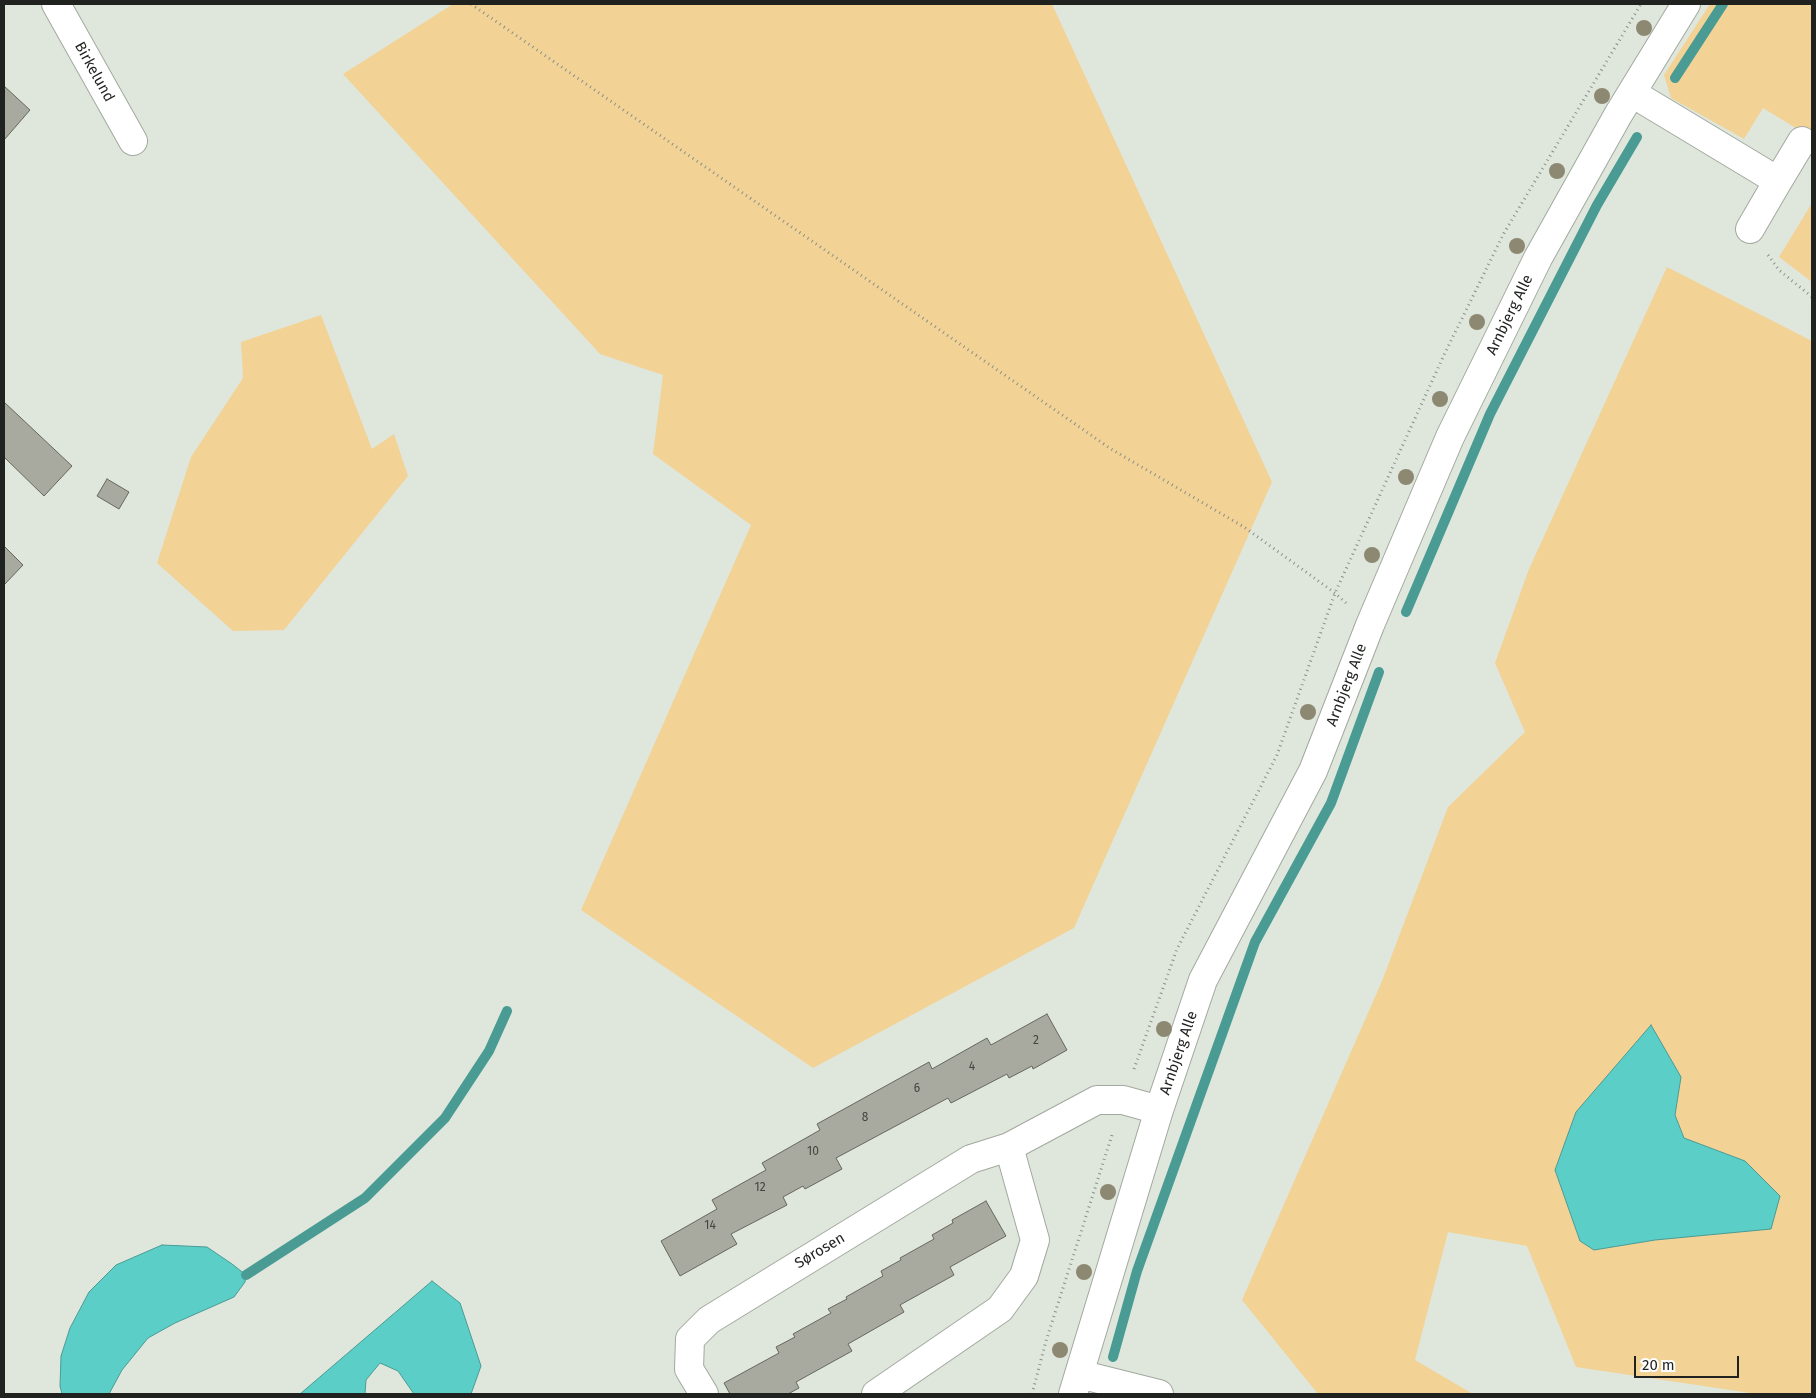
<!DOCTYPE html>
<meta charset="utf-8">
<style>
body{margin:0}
#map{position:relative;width:1816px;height:1398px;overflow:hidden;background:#dfe7dc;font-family:"Fira Sans",sans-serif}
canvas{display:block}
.frame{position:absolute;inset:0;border:5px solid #1f221e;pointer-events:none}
.scale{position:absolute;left:1634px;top:1356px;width:105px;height:22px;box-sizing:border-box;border:2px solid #1f221e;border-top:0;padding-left:6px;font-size:15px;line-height:18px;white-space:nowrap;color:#1f221e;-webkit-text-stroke:4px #fff;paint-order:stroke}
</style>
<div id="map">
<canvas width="1816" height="1398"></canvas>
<div class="frame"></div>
<div class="scale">20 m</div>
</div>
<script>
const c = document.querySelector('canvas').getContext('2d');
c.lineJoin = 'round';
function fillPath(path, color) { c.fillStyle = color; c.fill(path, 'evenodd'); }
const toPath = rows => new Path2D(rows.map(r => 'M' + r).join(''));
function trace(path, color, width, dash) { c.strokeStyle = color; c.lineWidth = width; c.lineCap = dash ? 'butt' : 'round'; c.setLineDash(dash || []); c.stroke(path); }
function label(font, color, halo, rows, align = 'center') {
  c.font = font + ' "Fira Sans",sans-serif'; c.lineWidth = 4; c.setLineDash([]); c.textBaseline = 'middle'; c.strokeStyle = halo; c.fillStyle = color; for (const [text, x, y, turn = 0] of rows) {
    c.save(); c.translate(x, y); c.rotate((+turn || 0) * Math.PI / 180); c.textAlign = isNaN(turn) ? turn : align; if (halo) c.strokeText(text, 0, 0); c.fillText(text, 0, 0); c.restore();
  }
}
fillPath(toPath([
 [453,4,1052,4,1272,482,1074,928,813,1068,581,910,751,525,653,454,663,375,600,354,343,74],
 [1710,4,1812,4,1812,138,1763,108,1744,139,1671,98,1664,75],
 [1812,203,1812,282,1779,257],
 [1667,267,1812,341,1812,1394,1757,1394,1576,1367,1527,1246,1448,1232,1415,1360,1473,1394,1318,1394,1242,1300,1382,981,1448,807,1525,732,1495,663,1529,569],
 [1681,1077,1675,1115,1684,1138,1745,1161,1655,1240,1594,1250,1580,1241,1555,1170,1577,1112],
 [321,315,372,449,394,434,408,476,284,630,233,631,157,563,191,457,243,378,241,342]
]), '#f2d295');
const water = toPath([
 [1651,1025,1681,1077,1675,1115,1684,1138,1745,1161,1780,1196,1771,1229,1655,1240,1594,1250,1580,1241,1555,1170,1576,1112,1651,1025],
 [162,1245,207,1247,232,1264,246,1275,245,1282,234,1297,175,1323,148,1338,122,1370,109,1394,62,1394,60,1386,61,1356,70,1328,89,1292,116,1265,162,1245],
 [432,1281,460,1303,481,1366,471,1394,414,1394,398,1371,380,1363,366,1380,365,1394,300,1394,432,1281]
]);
fillPath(water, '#5bcfc7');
trace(water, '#499b94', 1);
trace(toPath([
 [1675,78,1723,4],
 [1406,612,1490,414,1597,205,1637,137],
 [246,1275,365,1198,445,1118,489,1051,507,1011],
 [1113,1357,1137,1271,1255,942,1331,803,1379,672]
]), '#499b94', 10);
const building = toPath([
 [4,86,30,110,4,140,4,86],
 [4,402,72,466,44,496,4,457,4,402],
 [107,479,129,492,119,509,97,496,107,479],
 [4,546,23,565,4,585,4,546],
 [1047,1014,1067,1050,1033,1069,1032,1066,1009,1078,1007,1074,951,1103,948,1098,836,1158,842,1169,805,1189,803,1186,783,1197,787,1205,731,1234,737,1244,680,1276,661,1241,717,1209,712,1200,766,1170,762,1163,820,1130,817,1124,929,1062,932,1069,987,1038,991,1045,1047,1014],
 [986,1201,1006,1236,950,1267,954,1275,900,1305,904,1312,848,1344,852,1351,796,1382,799,1388,788,1394,730,1394,724,1383,779,1353,776,1347,795,1337,793,1334,831,1313,828,1309,847,1299,846,1297,883,1276,881,1271,901,1260,900,1258,934,1239,932,1235,953,1223,952,1220,986,1201]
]);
fillPath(building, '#a9aa9f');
trace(building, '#65665c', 1);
const minor = toPath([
 [56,4,133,141],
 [1632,93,1778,181,1750,229],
 [1778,181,1802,141],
 [1079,1374,1159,1394],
 [704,1394,689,1369,690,1339,709,1320,971,1159,1009,1147,1097,1100,1123,1100,1159,1110],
 [876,1394,1000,1309,1024,1276,1035,1240,1009,1147],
 [1073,1394,1159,1110,1203,980,1313,771,1370,625,1450,437,1538,258,1618,115,1686,4]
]);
trace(minor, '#a2a99f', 30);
trace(toPath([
 [471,4,1111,449,1244,527,1335,593,1346,603],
 [1768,255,1779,270,1812,297],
 [1134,1069,1177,949,1277,755,1335,593,1444,355,1504,233,1641,4],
 [1032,1394,1046,1341,1113,1132]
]), '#8a9088', 3, [1, 4]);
trace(minor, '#fff', 28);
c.fillStyle = '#8d8871';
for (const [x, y] of [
 [1644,28],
 [1602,96],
 [1557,171],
 [1517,246],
 [1477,322],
 [1440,399],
 [1406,477],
 [1372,555],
 [1308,712],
 [1164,1029],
 [1108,1192],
 [1084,1272],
 [1060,1350]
]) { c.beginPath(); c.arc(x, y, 8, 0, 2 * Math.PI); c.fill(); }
label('12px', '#42443e', null, [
 ["2",1036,1041],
 ["4",972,1067],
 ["6",917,1089],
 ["8",865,1118],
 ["10",813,1152],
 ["12",760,1188],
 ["14",710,1226]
]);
label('15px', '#1f221e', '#fff', [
 ["Birkelund",94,72,61],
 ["Arnbjerg Alle",1510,315,-64],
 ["Arnbjerg Alle",1347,685,-69],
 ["Arnbjerg Alle",1179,1053,-71],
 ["Sørosen",820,1251,-31]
]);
</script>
